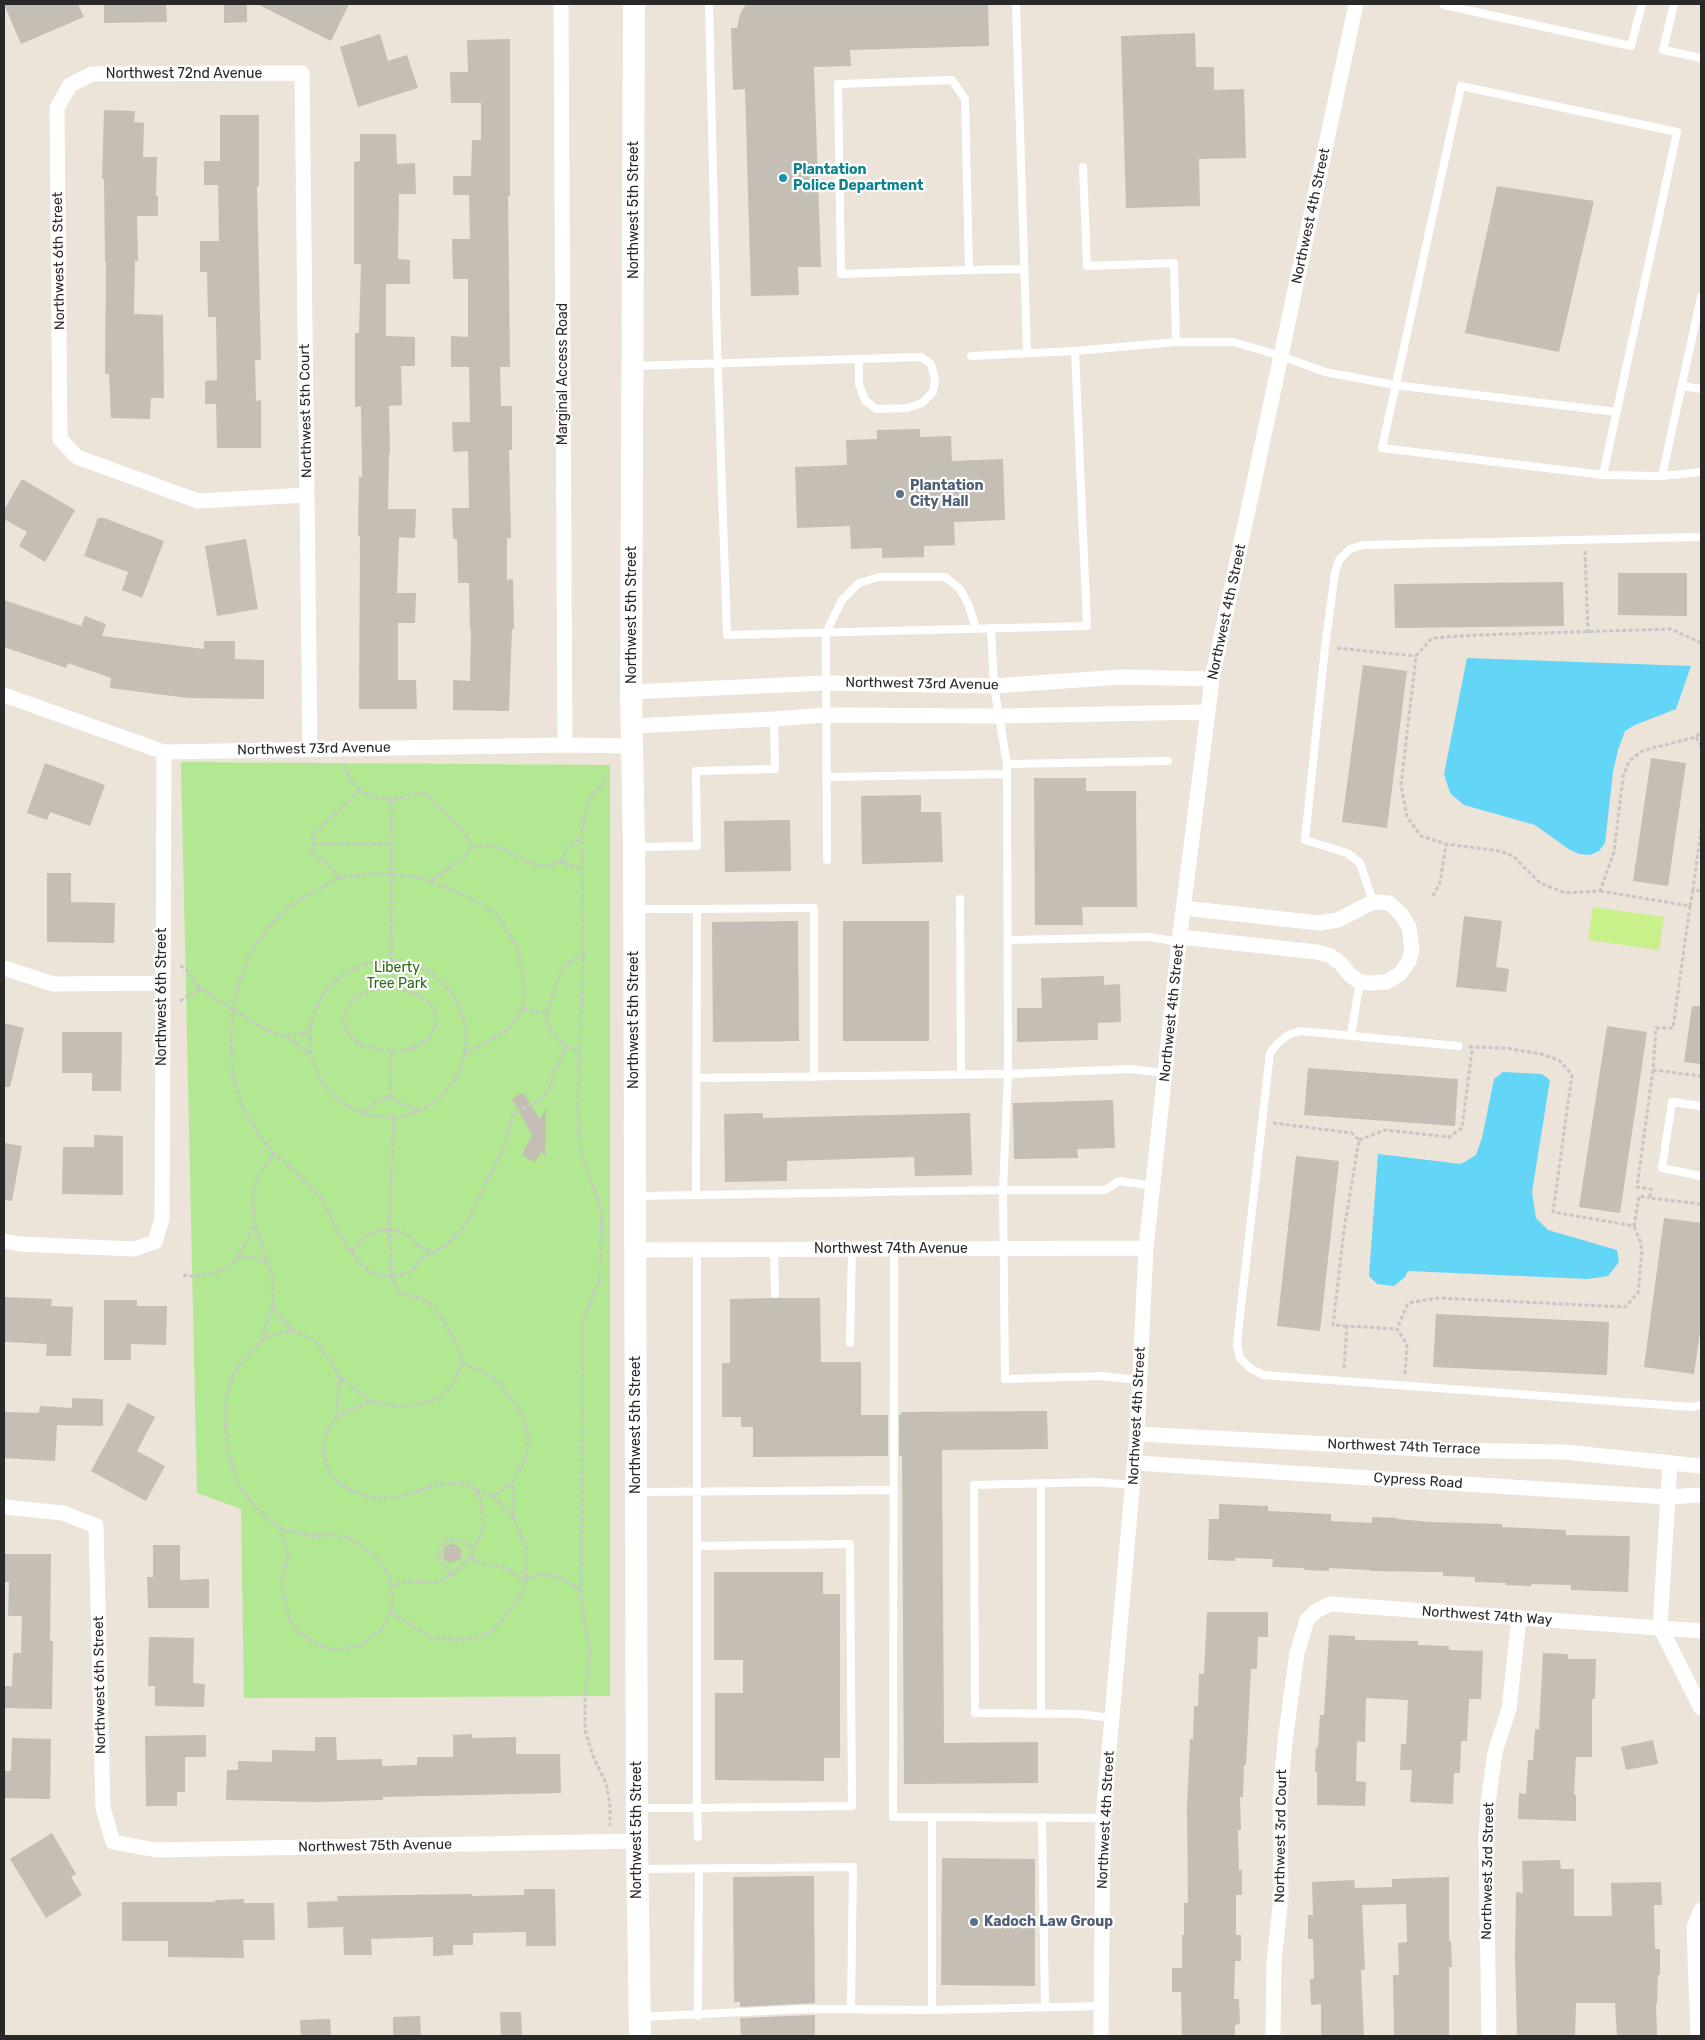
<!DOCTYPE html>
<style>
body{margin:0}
#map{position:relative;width:1705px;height:2040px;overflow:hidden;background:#ece3d9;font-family:Rubik,sans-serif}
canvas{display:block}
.frame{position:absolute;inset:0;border:5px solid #292929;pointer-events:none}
</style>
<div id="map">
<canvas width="1705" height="2040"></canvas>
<div class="frame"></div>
</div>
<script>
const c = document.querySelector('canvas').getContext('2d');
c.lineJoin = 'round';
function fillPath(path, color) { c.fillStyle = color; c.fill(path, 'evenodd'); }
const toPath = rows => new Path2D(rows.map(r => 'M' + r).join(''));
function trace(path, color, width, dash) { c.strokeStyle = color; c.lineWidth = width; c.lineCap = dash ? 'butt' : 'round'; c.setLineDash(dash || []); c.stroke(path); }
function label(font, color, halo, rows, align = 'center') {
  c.font = font + ' Rubik,sans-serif'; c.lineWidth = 4.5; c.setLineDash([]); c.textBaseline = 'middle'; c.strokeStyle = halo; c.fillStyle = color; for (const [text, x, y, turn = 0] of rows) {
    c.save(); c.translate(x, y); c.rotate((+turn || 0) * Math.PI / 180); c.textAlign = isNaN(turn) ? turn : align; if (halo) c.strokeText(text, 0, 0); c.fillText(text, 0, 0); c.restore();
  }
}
fillPath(toPath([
 [181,762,610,765,610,1696,244,1698,241,1509,197,1493]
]), '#b2e891');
fillPath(toPath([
 [1593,907,1664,917,1659,950,1588,940]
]), '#caf08c');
fillPath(toPath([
 [1467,658,1691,666,1676,709,1635,725,1625,731,1618,750,1613,772,1605,843,1599,851,1590,855,1579,854,1570,850,1535,825,1464,805,1450,793,1444,774],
 [1503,1072,1542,1074,1550,1080,1532,1192,1536,1218,1548,1230,1617,1250,1619,1262,1608,1276,1588,1279,1408,1271,1405,1277,1394,1286,1377,1284,1369,1276,1378,1154,1461,1164,1476,1155,1482,1138,1494,1079]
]), '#63d6f7');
fillPath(toPath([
 [4,4,78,4,84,17,21,44],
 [104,4,166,4,167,22,104,23],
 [224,4,247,4,247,22,224,23],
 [257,4,349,4,331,41],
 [746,4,988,4,989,46,850,50,851,66,814,67,821,267,798,267,799,295,751,296,745,89,733,90,731,28,737,28,740,14],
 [1195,33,1196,67,1214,67,1214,90,1244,89,1246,158,1199,159,1200,206,1126,208,1121,36],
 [380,34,388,61,407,55,418,88,358,107,340,47],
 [510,39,510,196,508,196,510,367,500,367,501,406,512,406,512,450,509,450,511,538,507,538,507,580,513,579,514,629,512,629,509,711,453,710,453,680,470,681,471,629,470,629,469,583,458,583,457,539,453,539,452,508,469,508,468,451,453,452,452,422,470,422,469,367,451,367,451,336,468,337,468,279,453,279,452,239,470,239,469,195,453,195,453,176,471,176,472,140,481,140,481,103,451,103,450,72,468,72,467,40],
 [104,110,135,111,134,122,144,123,143,157,157,157,156,196,158,196,158,216,137,216,138,261,135,261,134,314,163,315,164,398,151,398,150,419,111,418,109,374,105,374,106,261,105,261,104,179,102,179],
 [220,115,259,115,259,186,257,186,261,360,255,360,256,401,261,400,261,448,217,448,216,404,205,404,205,381,217,380,216,317,208,317,207,272,200,272,200,241,219,241,218,185,204,185,204,161,220,161],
 [360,134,396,134,397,164,415,163,416,194,399,194,398,259,410,260,410,284,386,284,386,336,415,337,415,366,401,366,402,405,389,406,390,454,389,454,388,509,416,509,415,538,399,537,397,593,416,593,415,623,398,623,398,680,416,680,417,709,359,709,360,536,358,536,359,477,362,477,361,406,355,407,355,333,359,333,361,264,354,264,354,162,360,161],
 [1497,186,1594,201,1559,352,1465,333],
 [920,429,920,437,951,436,952,461,1003,459,1005,520,954,522,955,545,924,546,924,557,882,558,882,548,851,549,850,526,797,528,795,467,847,465,846,440,877,439,877,430],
 [22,479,75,510,45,562,19,546,27,532,4,519,4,510],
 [98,518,104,518,164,541,142,598,122,590,128,572,84,556],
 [246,539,258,609,217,616,205,546],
 [1618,573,1687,573,1687,616,1618,615],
 [1563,582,1564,626,1395,628,1394,584],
 [4,600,81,626,85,616,106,624,102,636,204,649,204,641,235,641,235,659,264,660,264,699,188,698,110,688,111,678,68,663,66,668,4,647],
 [1363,665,1407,671,1387,828,1342,822],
 [1651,758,1686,763,1668,886,1633,881],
 [45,763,105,785,90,826,50,812,47,820,27,813],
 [1034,778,1086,778,1086,791,1136,791,1137,907,1082,907,1083,925,1035,925],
 [921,795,921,812,941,812,943,862,862,864,861,796],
 [790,820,791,871,725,872,724,821],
 [47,873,71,873,71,902,115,903,114,943,47,942],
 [1464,916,1502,921,1496,967,1509,969,1506,992,1456,987],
 [798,921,799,1041,713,1042,712,922],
 [843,921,929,921,929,1041,843,1041],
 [1104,976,1104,985,1120,984,1121,1022,1098,1023,1098,1040,1017,1042,1017,1008,1042,1008,1041,978],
 [1692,1006,1701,1006,1701,1064,1684,1062],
 [4,1023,24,1028,10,1087,4,1087],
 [1607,1026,1647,1032,1620,1213,1579,1207],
 [62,1032,122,1032,121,1091,92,1091,92,1073,62,1073],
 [1308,1068,1458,1079,1455,1126,1304,1115],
 [523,1092,540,1119,546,1108,545,1157,542,1151,535,1162,522,1155,532,1135,512,1099],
 [1113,1100,1115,1148,1077,1149,1078,1158,1014,1159,1013,1103],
 [763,1113,763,1118,970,1113,972,1175,915,1176,914,1157,787,1161,787,1181,725,1182,724,1114],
 [94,1135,123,1136,123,1195,62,1194,63,1147,94,1147],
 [4,1143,22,1146,12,1201,4,1200],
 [1296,1156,1339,1161,1320,1331,1277,1326],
 [1664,1218,1701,1223,1701,1325,1694,1374,1644,1367],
 [5,1297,52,1299,51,1306,73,1307,71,1356,46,1356,47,1344,4,1342],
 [772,1298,820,1298,821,1362,861,1362,861,1415,888,1415,888,1456,753,1457,753,1427,741,1427,741,1417,722,1417,722,1363,730,1363,730,1299],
 [104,1300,137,1300,137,1306,167,1306,166,1345,131,1344,131,1360,104,1360],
 [1436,1314,1609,1322,1607,1375,1433,1367],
 [72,1398,103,1399,103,1426,57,1425,55,1461,4,1458,4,1412,39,1413,40,1406,72,1408],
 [128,1403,155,1417,137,1451,165,1466,146,1501,91,1471],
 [1047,1411,1048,1449,942,1450,944,1743,1038,1742,1038,1783,904,1784,902,1456,899,1456,899,1415,901,1415,901,1412],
 [1219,1504,1268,1506,1268,1511,1331,1514,1331,1521,1372,1523,1372,1517,1397,1518,1397,1519,1430,1522,1502,1524,1502,1527,1566,1530,1566,1535,1630,1536,1628,1592,1571,1590,1571,1585,1531,1584,1531,1586,1506,1585,1506,1583,1475,1582,1475,1577,1443,1576,1443,1572,1370,1571,1370,1570,1329,1568,1329,1571,1304,1570,1304,1568,1272,1567,1273,1559,1235,1558,1235,1561,1208,1560,1209,1519,1219,1519],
 [453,1543,461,1549,461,1559,450,1563,443,1558,444,1547],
 [153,1545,180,1545,180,1580,209,1579,209,1608,148,1608,147,1577,153,1577],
 [4,1554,51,1554,50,1641,53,1641,52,1709,4,1708,4,1686,12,1686,13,1653,21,1653,22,1616,8,1616,9,1582,4,1582],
 [714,1572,823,1572,823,1594,840,1594,840,1758,824,1758,824,1781,715,1780,715,1693,743,1693,743,1660,714,1660],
 [1207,1612,1268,1612,1268,1637,1258,1637,1257,1669,1251,1669,1246,1765,1244,1765,1243,1797,1240,1797,1241,1830,1238,1830,1239,1870,1242,1870,1242,1895,1236,1895,1236,1935,1241,1935,1241,1961,1235,1961,1234,1999,1239,1999,1240,2024,1235,2025,1235,2036,1182,2036,1181,1992,1172,1992,1172,1968,1182,1968,1182,1935,1184,1935,1184,1903,1188,1903,1187,1807,1190,1739,1193,1739,1194,1706,1198,1706,1199,1674,1204,1674],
 [1329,1635,1355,1636,1355,1640,1418,1641,1418,1645,1449,1646,1449,1650,1483,1651,1481,1699,1469,1699,1467,1741,1461,1741,1460,1773,1454,1773,1453,1804,1410,1802,1412,1770,1400,1770,1401,1744,1406,1744,1408,1700,1366,1698,1365,1742,1357,1741,1356,1781,1366,1782,1365,1806,1317,1805,1317,1772,1315,1772,1316,1747,1318,1748,1320,1715,1324,1715],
 [149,1637,194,1638,193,1683,205,1684,204,1707,155,1706,155,1686,148,1686],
 [1543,1653,1568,1654,1568,1659,1596,1659,1595,1699,1592,1699,1592,1757,1576,1757,1574,1795,1576,1795,1576,1821,1518,1819,1519,1793,1526,1794,1528,1760,1533,1760,1535,1729,1539,1730],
 [472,1734,472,1738,516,1737,516,1754,560,1754,561,1793,383,1797,383,1800,316,1802,226,1800,227,1770,238,1770,238,1761,272,1762,272,1750,315,1751,315,1737,336,1737,337,1760,382,1759,382,1766,417,1765,417,1757,453,1757,453,1735],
 [206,1735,206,1757,185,1757,185,1792,177,1792,177,1806,146,1806,145,1736],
 [12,1738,51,1739,50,1799,4,1798,4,1771,11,1771],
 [1653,1740,1658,1764,1626,1770,1621,1747],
 [52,1833,76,1874,71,1877,82,1895,46,1918,10,1859],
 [942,1858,1035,1859,1035,1986,941,1985],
 [1560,1860,1561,1869,1574,1869,1574,1916,1612,1916,1611,1883,1661,1882,1662,1905,1654,1905,1655,1949,1660,1949,1660,1975,1658,1975,1657,2004,1656,2004,1657,2035,1617,2036,1615,2003,1576,2003,1575,2036,1517,2036,1515,1955,1516,1892,1523,1893,1522,1861],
 [814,1876,815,2003,740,2007,740,2002,734,2002,733,1877],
 [1449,1877,1449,1941,1451,1941,1452,1967,1449,1967,1449,2036,1394,2036,1393,1975,1399,1975,1398,1943,1407,1942,1406,1904,1362,1905,1365,1970,1361,1970,1364,2036,1321,2036,1321,2004,1311,2005,1310,1979,1314,1979,1313,1939,1308,1939,1308,1915,1313,1915,1312,1882,1354,1880,1355,1888,1392,1887,1392,1879],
 [524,1889,555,1889,556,1946,526,1946,526,1932,473,1933,473,1945,453,1945,453,1955,433,1956,433,1937,371,1939,372,1955,344,1955,343,1927,308,1928,307,1902,338,1901,337,1896,472,1894,472,1896,524,1895],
 [244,1899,244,1903,274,1903,275,1940,243,1940,244,1958,168,1957,168,1941,122,1941,122,1902,215,1902,215,1900],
 [500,2012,521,2012,522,2036,501,2036],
 [815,2015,815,2036,741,2036,740,2018],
 [420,2016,421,2036,393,2036,393,2017],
 [330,2019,331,2036,301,2036,300,2020]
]), '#c4beb5');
trace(toPath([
 [1585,551,1588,633],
 [1701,643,1671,629,1478,635,1432,638,1416,656,1401,785,1407,817,1421,836,1446,844,1500,851,1513,856,1540,883,1565,893,1600,891,1614,852,1623,777,1629,761,1642,751,1696,737,1701,732],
 [1337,648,1416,656],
 [1696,737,1701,746],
 [344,766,351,780,360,790,376,798,392,800,424,792,465,833,472,847,493,846,506,850,532,864,548,865,562,862,582,870],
 [605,776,602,785,594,792,588,804,582,830,583,956,578,1110,581,1152,602,1211,600,1278,583,1321,581,1590,582,1607,590,1650,585,1696,585,1730,593,1756,606,1783,610,1805,610,1826],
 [360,790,313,835,312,853,325,862,340,878,366,874,390,874,417,877,430,881,462,859,472,847],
 [1701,829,1693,890,1701,891],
 [313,844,391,844],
 [562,862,567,847,582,838],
 [340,878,309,894,287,908,269,927,251,951,239,982,233,1010,231,1043,233,1076,243,1108,260,1136,274,1153,297,1173,322,1199,338,1232,359,1263,374,1274,392,1277,410,1272,423,1258,444,1247,465,1226,505,1145,513,1115,545,1096,552,1082,553,1072,567,1047,580,1051],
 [431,881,475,900,497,915,517,947,523,975,523,1009,506,1031,465,1054],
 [1600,891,1690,906,1693,890],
 [1433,896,1440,883,1446,844],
 [1690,906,1673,1028,1656,1028,1653,1070,1701,1076],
 '310 1039a78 78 0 1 1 156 0a78 78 0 1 1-156 0Z',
 [180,966,185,968,200,988,266,1030,286,1036,312,1055],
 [391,988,409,991,425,999,435,1010,437,1023,431,1035,417,1047,399,1051,381,1050,361,1045,348,1034,344,1022,346,1009,357,996,372,990,391,988],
 [391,988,392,800],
 [180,1001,200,988],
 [523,1009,547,1013],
 [286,1036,307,1033,311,1026],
 [567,1047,552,1033,546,1018,558,978,567,963,583,956],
 [1469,1047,1506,1048,1541,1054,1559,1060,1572,1075,1553,1212,1634,1226,1639,1196,1650,1198],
 [1653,1070,1637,1187,1651,1189,1650,1198,1701,1204],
 [390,1097,391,1051],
 [363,1112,379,1100,390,1097,418,1111],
 [1273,1123,1352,1133,1359,1140,1344,1230,1333,1325,1347,1326],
 [1359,1140,1385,1130,1449,1137,1462,1128,1472,1050],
 [274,1153,259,1174,252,1198,255,1224,272,1276,273,1305,261,1341,236,1369,227,1392,225,1420,228,1450,237,1483,254,1506,280,1528],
 [351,1251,362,1239,373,1232,389,1229,406,1233,419,1246,433,1252],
 [238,1257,256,1258,268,1264],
 [183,1275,192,1276,219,1272,232,1264,247,1241,254,1224],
 [273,1305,282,1320,293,1331],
 [261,1341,278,1333,293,1331,312,1339,322,1349,340,1377,370,1401,404,1407,439,1399,453,1385,462,1363],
 [1344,1368,1347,1326,1397,1329],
 [1405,1374,1407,1344,1397,1329,1408,1303,1438,1298,1625,1307,1638,1293,1642,1250,1640,1241,1634,1226],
 [340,1377,336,1417,326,1432,323,1450,327,1468,337,1481,352,1491,366,1496,383,1499,399,1497,443,1483,464,1483,476,1490,482,1506,483,1528,471,1557,457,1571,441,1581,433,1583,413,1581,392,1585],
 [336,1417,370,1401],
 [476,1490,493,1496,512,1483],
 [493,1496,513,1517],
 [280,1528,311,1536,333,1535,345,1537,356,1542,376,1557,389,1574,393,1600,391,1612,381,1630,360,1646,337,1649,325,1648,314,1643,296,1630,290,1620,283,1597,282,1577,287,1561,288,1551,280,1528],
 [471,1557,477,1562,505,1568,525,1581,539,1574,553,1576,565,1580,581,1590],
 [452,1575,439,1557,441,1546,448,1539,457,1540,475,1548],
 [391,1612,432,1638,461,1640,486,1635,503,1620,523,1593,525,1581,527,1549,513,1517,513,1482,524,1462,529,1440,523,1415,499,1383,482,1371,462,1363,458,1346,435,1307,422,1299,399,1292,392,1277,389,1229,394,1117]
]), '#c7c7c7', 3, [4, 2.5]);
trace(toPath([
 [709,4,717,342,727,635,1087,626,1075,351],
 [1016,4,1027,353],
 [1674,4,1663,50,1701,58],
 [1444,5,1631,46,1642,4],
 [1083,167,1087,266,1174,263,1176,342],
 [969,270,965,99,952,80,838,84,841,274,969,270,1024,269],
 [1701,297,1662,476,1701,472],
 [971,356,1075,351,1176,342,1233,342,1281,356,1325,372,1395,385,1617,412],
 [634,366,921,357,931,364,935,379,933,392,922,403,907,408,876,409,865,400,859,384,859,359],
 [1682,386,1701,389],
 [1603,475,1677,132,1461,86,1382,448,1603,475,1662,476],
 [1007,764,1168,761],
 [827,777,1007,774,1007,764,994,686,991,628],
 [636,847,697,846,696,771,775,769,774,719],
 [827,860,826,633,842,600,859,583,879,577,945,577,960,589,969,606,976,629],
 [960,899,961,1074],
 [1373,902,1360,863,1347,853,1305,840,1325,647,1335,572,1339,560,1350,549,1363,545,1701,537],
 [636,909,697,909],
 [1008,940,1150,937,1179,942],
 [1351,1035,1360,982],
 [1458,1046,1300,1031,1288,1035,1278,1043,1270,1053,1238,1333,1237,1345,1240,1358,1250,1368,1263,1375,1691,1407,1701,1405],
 [696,1078,1008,1074,1007,774],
 [1701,1106,1672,1102,1662,1168,1701,1176],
 [696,1195,697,909,814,908,814,1077],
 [637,1196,1003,1190,1105,1190,1119,1181,1153,1186],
 [774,1249,775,1294],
 [894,1249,893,1817,1103,1818],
 [850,1343,852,1249],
 [1140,1380,1101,1376,1005,1379,1003,1190,1008,1074,1130,1069,1165,1073],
 [638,1492,893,1490],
 [697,1546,850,1544,852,1806,697,1808,698,1837],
 [1041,1714,1041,1483],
 [1111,1718,1080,1714,975,1713,974,1485,1095,1482,1133,1485],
 [640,1808,697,1808,697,1250],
 [932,1817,932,2010,1101,2006],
 [1042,1817,1045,2007],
 [640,1869,853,1867,851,2009],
 [698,2016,699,1869],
 [641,2017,805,2009,932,2010]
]), '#fff', 8);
trace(toPath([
 [561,4,565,745],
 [307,495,198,501,77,457,60,439,57,108,70,85,92,74,302,73,310,748],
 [631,692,826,683,994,686,1121,677,1212,679],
 [4,695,164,752,565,745,633,746],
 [633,726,774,719,826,715,999,716,1208,712],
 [1180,937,1317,952,1331,956,1341,964,1350,975,1360,982,1371,983,1386,982,1400,974,1409,961,1412,950,1409,927,1401,914,1389,903,1373,902,1338,920,1319,923,1183,908],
 [4,968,53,984,162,983],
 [4,1241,19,1244,134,1249,155,1242,162,1219,164,752],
 [635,1250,1146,1248],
 [1137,1434,1442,1450,1564,1452,1701,1466],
 [1135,1463,1668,1497,1701,1495],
 [1670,1463,1660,1627,1701,1708],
 [4,1507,63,1513,96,1526,103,1808,113,1842,156,1850,637,1841],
 [1101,2036,1103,1818,1137,1434,1146,1248,1179,942,1212,679,1356,4],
 [1273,2036,1274,1961,1281,1898,1280,1798,1285,1741,1297,1653,1307,1620,1316,1611,1330,1604,1701,1631],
 [1489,2036,1486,1839,1488,1803,1495,1752,1509,1709,1519,1618],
 [1698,2036,1694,1927,1701,1910]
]), '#fff', 15);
trace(toPath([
 [634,4,631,692,634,847,637,1841,640,2036]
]), '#fff', 22);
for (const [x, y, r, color] of [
 [783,178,5,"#0f9aa8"],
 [900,494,5,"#5c6f8a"],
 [974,1922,5,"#5c6f8a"]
]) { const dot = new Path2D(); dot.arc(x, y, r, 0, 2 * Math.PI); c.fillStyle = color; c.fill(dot); trace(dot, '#fff', 2); }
label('14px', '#292929', '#fff', [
 ["Northwest 72nd Avenue",184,74],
 ["Northwest 5th Street",634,210,-90],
 ["Northwest 4th Street",1311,216,-78],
 ["Northwest 6th Street",59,261,-91],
 ["Marginal Access Road",563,374,-90],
 ["Northwest 5th Court",306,411,-91],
 ["Northwest 4th Street",1227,612,-78],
 ["Northwest 5th Street",632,615,-90],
 ["Northwest 73rd Avenue",922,684,1],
 ["Northwest 73rd Avenue",314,749,-1],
 ["Northwest 6th Street",162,997,-90],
 ["Northwest 4th Street",1172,1013,-84],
 ["Northwest 5th Street",634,1020,-90],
 ["Northwest 74th Avenue",891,1249],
 ["Northwest 4th Street",1137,1416,-87],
 ["Northwest 5th Street",636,1425,-90],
 ["Northwest 74th Terrace",1404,1447,2],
 ["Cypress Road",1418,1481,4],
 ["Northwest 74th Way",1487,1616,4],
 ["Northwest 6th Street",100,1685,-91],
 ["Northwest 4th Street",1106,1820,-87],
 ["Northwest 5th Street",637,1830,-90],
 ["Northwest 3rd Court",1281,1836,-89],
 ["Northwest 75th Avenue",375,1846,-1],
 ["Northwest 3rd Street",1488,1871,-89]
]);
label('bold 14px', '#0d838f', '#fff', [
 ["Plantation",793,170],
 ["Police Department",793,186]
], 'left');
label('bold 14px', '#4e5e75', '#fff', [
 ["Plantation",910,486],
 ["City Hall",910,502],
 ["Kadoch Law Group",984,1922]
], 'left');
label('14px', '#2a6b14', '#fff', [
 ["Liberty",397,968],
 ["Tree Park",397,984]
]);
</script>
